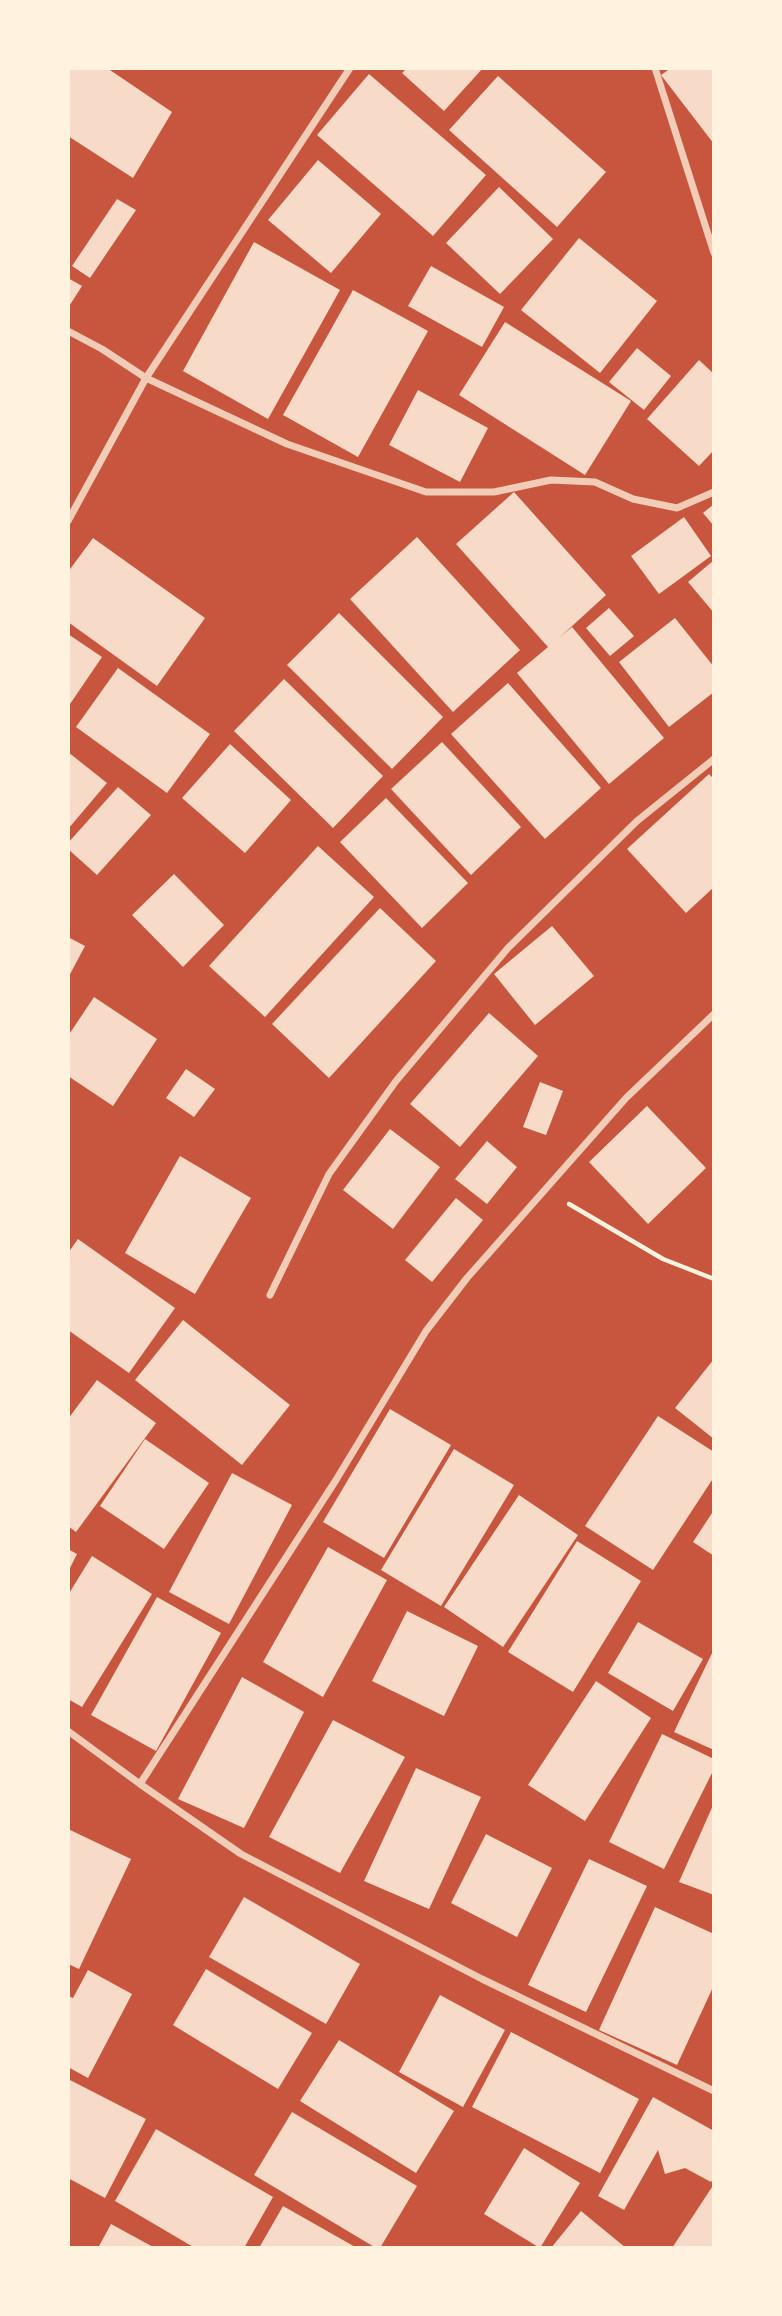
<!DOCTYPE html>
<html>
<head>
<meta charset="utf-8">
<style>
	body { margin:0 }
	#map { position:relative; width:782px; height:2316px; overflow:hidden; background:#c8553d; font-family:"Fira Sans Condensed",sans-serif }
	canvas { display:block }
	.frame { position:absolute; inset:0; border:70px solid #fff3e0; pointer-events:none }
</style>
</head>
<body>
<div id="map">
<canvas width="782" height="2316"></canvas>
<div class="frame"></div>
</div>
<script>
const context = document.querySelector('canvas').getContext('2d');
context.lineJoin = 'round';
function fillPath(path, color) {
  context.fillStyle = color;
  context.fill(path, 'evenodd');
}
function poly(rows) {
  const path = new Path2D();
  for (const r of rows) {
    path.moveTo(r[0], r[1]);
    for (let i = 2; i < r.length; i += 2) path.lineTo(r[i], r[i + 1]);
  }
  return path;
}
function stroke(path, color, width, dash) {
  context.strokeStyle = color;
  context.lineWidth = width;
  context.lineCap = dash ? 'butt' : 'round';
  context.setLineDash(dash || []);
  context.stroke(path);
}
fillPath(poly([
	[68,68,107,68,172,112,133,178,68,136],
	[407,68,483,68,444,111,402,73],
	[671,68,714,68,714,144,661,75],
	[369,74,486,175,433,236,317,135],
	[498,76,606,172,557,227,449,130],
	[318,160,381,214,331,273,268,220],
	[499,187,553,239,500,294,446,243],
	[117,199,136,210,90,278,72,266],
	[579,238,657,301,600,373,521,310],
	[254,242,340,290,268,419,183,371],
	[431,266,504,307,482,347,408,306],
	[68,278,82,286,68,308],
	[353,290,428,331,358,457,283,415],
	[505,322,631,401,585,475,459,395],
	[637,348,671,376,644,410,609,382],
	[699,360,714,374,714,450,699,466,647,419],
	[418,390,488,428,460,482,389,445],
	[514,492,606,595,559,638,572,627,664,738,609,784,517,673,548,647,456,544],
	[714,504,714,526,703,513],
	[684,517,711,556,659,594,631,556],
	[417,537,520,650,453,712,350,599],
	[93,538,205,618,157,686,68,622,68,572],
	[714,560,714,613,688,582],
	[609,608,634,636,610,656,586,628],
	[339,613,443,717,392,769,287,665],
	[675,618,714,667,714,692,669,727,619,662],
	[68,634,102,657,68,707],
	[118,668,210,734,167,793,76,727],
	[284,679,383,776,333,828,234,731],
	[508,683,601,788,545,839,451,734],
	[442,742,521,827,471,875,391,789],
	[230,744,291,800,245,853,182,798],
	[68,752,107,783,68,829],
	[709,774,714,779,714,887,686,913,627,849],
	[118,787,151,815,97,875,68,849,68,843],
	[386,798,468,883,422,928,340,842],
	[318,846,374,897,265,1017,209,966],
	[174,874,224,925,183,967,132,915],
	[380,908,436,961,329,1078,272,1024],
	[552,926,594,976,535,1025,494,974],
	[68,937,85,946,68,978],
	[94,997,157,1039,113,1106,68,1076,68,1036],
	[489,1013,538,1056,460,1147,410,1104],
	[186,1069,215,1089,194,1117,166,1098],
	[540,1082,563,1091,546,1135,523,1127],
	[647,1106,706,1168,648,1224,589,1162],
	[390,1129,440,1167,393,1229,343,1190],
	[487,1141,517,1167,487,1204,455,1179],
	[180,1156,251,1198,195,1294,125,1253],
	[456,1198,483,1220,432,1282,405,1260],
	[78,1239,175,1308,129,1373,68,1330,68,1253],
	[183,1320,290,1405,242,1465,135,1380],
	[714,1359,714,1439,675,1408],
	[97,1380,156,1423,76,1532,68,1526,68,1419],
	[390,1409,451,1445,384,1558,323,1522],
	[658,1416,714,1452,714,1477,653,1570,585,1526],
	[145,1439,209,1483,164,1549,100,1506],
	[454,1449,514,1485,441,1606,381,1570],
	[232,1473,292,1505,229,1624,169,1592],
	[519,1495,578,1535,503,1647,444,1607],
	[714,1510,714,1556,693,1542],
	[577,1541,641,1581,573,1692,508,1652],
	[328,1547,387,1580,323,1697,263,1662],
	[68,1549,77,1554,68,1572],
	[92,1556,152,1594,82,1707,68,1699,68,1595],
	[157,1597,221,1633,156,1751,91,1715],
	[407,1611,478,1646,444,1716,372,1681],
	[638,1622,703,1659,673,1711,608,1673],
	[714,1649,714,1750,674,1732],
	[242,1677,304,1712,244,1828,178,1799],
	[596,1681,651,1718,585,1821,528,1785],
	[333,1720,405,1757,340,1873,269,1837],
	[662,1734,714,1759,714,1769,664,1869,609,1842],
	[416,1768,481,1797,429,1909,364,1881],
	[714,1803,714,1895,679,1882],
	[68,1829,131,1859,79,1969,68,1964],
	[486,1834,552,1868,517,1937,451,1903],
	[589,1859,647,1886,586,2012,528,1985],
	[244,1897,360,1964,326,2024,209,1957],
	[655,1907,714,1934,714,1985,677,2065,599,2030],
	[206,1969,312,2033,278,2089,173,2025],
	[88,1970,132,1994,88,2078,68,2067,68,1996,73,1998],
	[440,1995,505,2030,463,2107,399,2072],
	[511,2032,639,2099,600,2173,472,2107],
	[339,2040,454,2111,416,2173,300,2101],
	[68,2079,146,2119,105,2198,68,2178],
	[653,2097,714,2131,714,2177,711,2182,685,2168,665,2174,658,2150,624,2210,598,2196],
	[292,2112,417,2186,380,2248,376,2248,254,2175],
	[156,2129,273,2197,244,2248,195,2248,115,2201],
	[524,2148,580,2183,540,2248,484,2214],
	[714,2184,714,2248,672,2248],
	[283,2206,357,2248,259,2248],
	[581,2211,626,2248,551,2248],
	[111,2224,155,2248,98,2248]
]), '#f7dbc8');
stroke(poly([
	[569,1204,663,1259,714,1279]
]), '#fff3e0', 4.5);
stroke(poly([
	[655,68,714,253],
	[68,331,102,349,146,378,287,444,426,492,494,492,551,480,595,482,633,499,677,508,714,492],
	[68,521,146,378,350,68],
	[270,1295,329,1174,396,1081,508,948,637,821,714,759],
	[68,1731,140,1784,241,1854,482,1979,714,2091],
	[140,1784,336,1480,426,1331,467,1278,626,1098,714,1014]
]), '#f1ccb7', 7);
</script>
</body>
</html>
